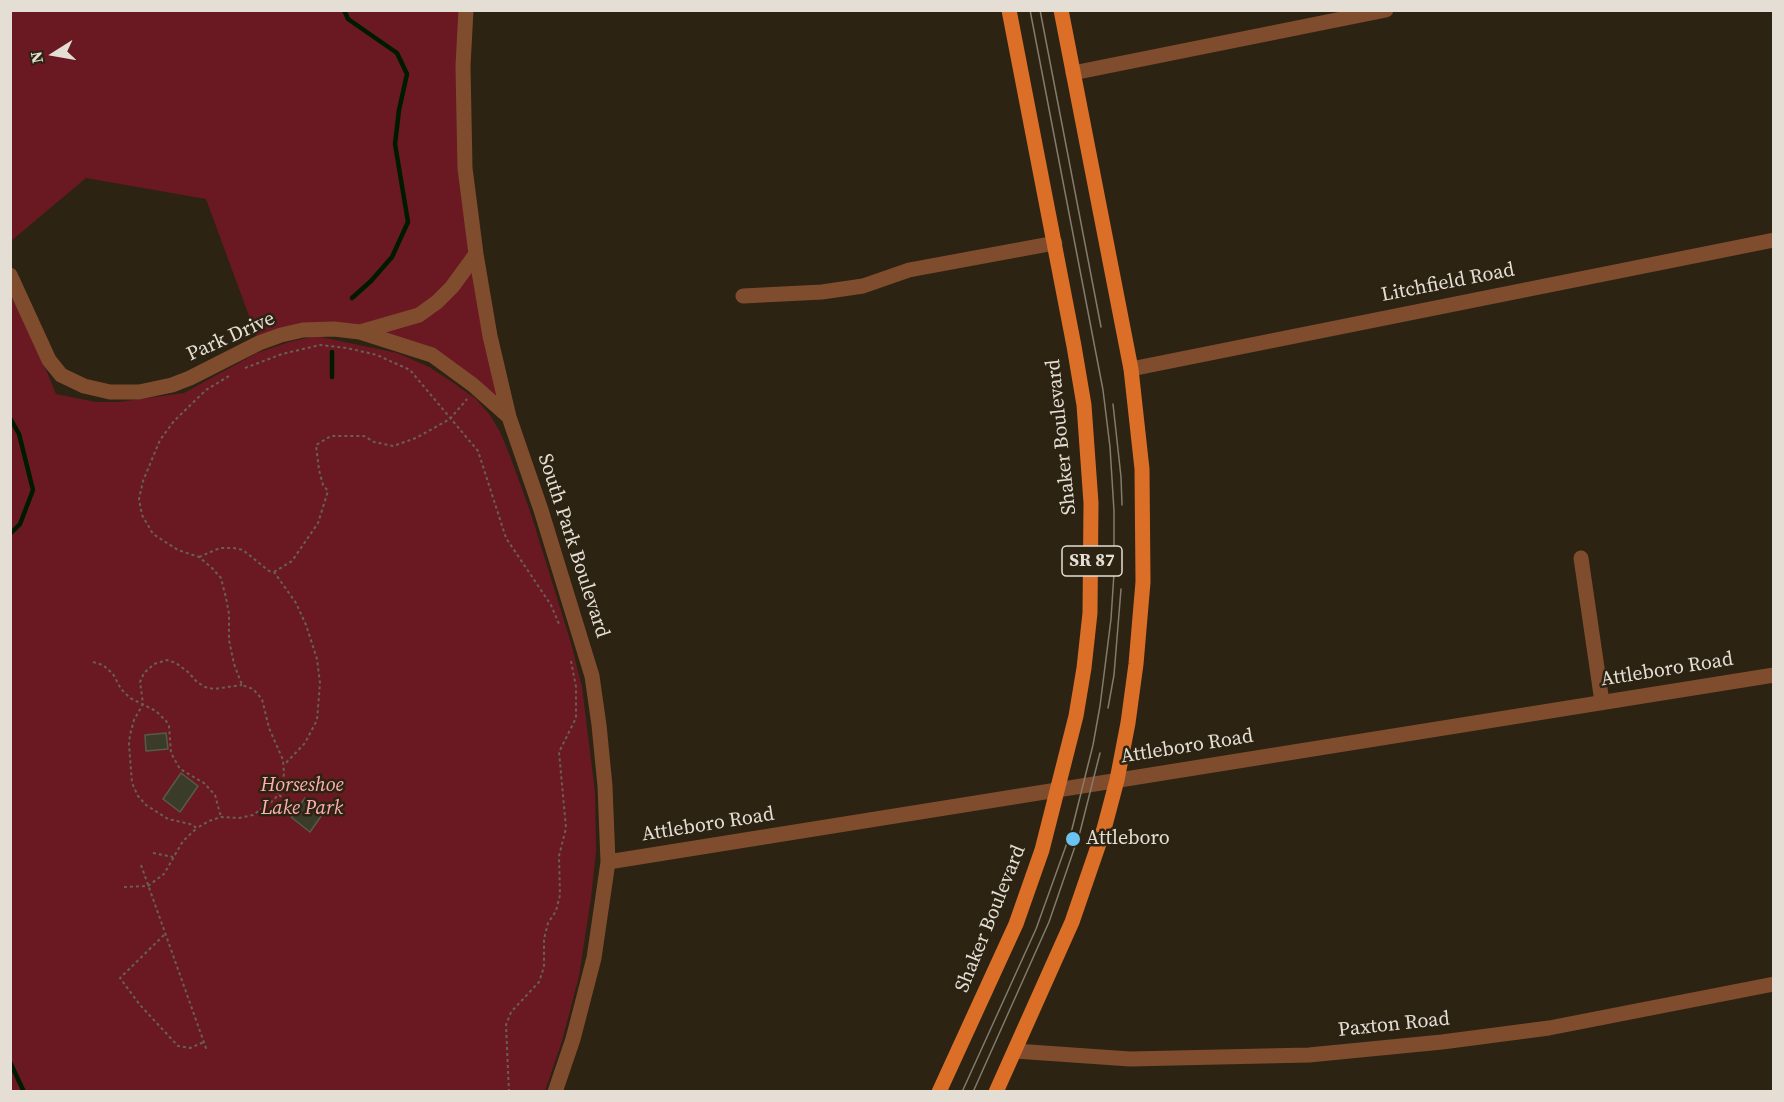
<!DOCTYPE html>
<html>
<head>
<meta charset="utf-8">
<style>
	body { margin:0 }
	#map { position:relative; width:1784px; height:1102px; overflow:hidden; background:#2c2313; font-family:"Source Serif 4",serif }
	canvas { display:block }
	.frame { position:absolute; inset:0; border:12px solid #e4ded4; pointer-events:none }
	.north { position:absolute; left:24px; top:24px; width:60px; height:60px; -webkit-text-stroke:4px #2c2313; paint-order:stroke; rotate:259deg; font-size:16px; font-weight:700; line-height:24px; text-align:center; color:#e4ded4 }
	.north::after { content:''; display:block; margin:auto; width:21px; height:27px; background:#e4ded4; clip-path:polygon(50% 0,100% 100%,50% 72%,0 100%) }
</style>
</head>
<body>
<div id="map">
<canvas width="1784" height="1102"></canvas>
<div class="frame"></div>
<div class="north">N</div>
</div>
<script>
const context = document.querySelector('canvas').getContext('2d');
context.lineJoin = 'round';
function fillPath(path, color) {
  context.fillStyle = color;
  context.fill(path, 'evenodd');
}
function poly(rows) {
  const path = new Path2D();
  for (const r of rows) {
    path.moveTo(r[0], r[1]);
    for (let i = 2; i < r.length; i += 2) path.lineTo(r[i], r[i + 1]);
  }
  return path;
}
function stroke(path, color, width, dash) {
  context.strokeStyle = color;
  context.lineWidth = width;
  context.lineCap = dash ? 'butt' : 'round';
  context.setLineDash(dash || []);
  context.stroke(path);
}
function label(font, color, halo, rows, align = 'center') {
  context.font = font + ' "Source Serif 4",serif';
  context.lineWidth = 5;
  context.setLineDash([]);
  context.textBaseline = 'middle';
  context.strokeStyle = halo;
  context.fillStyle = color;
  for (const [text, x, y, turn = 0] of rows) {
    context.save();
    context.translate(x, y);
    context.rotate((+turn || 0) * Math.PI / 180);
    context.textAlign = isNaN(turn) ? turn : align;
    if (halo) context.strokeText(text, 0, 0);
    context.fillText(text, 0, 0);
    context.restore();
  }
}
fillPath(poly([
	[11,11,466,11,465,168,509,417,432,355,332,329,259,343,206,199,86,178,11,241],
	[10,294,37,348,56,394,96,402,119,402,184,393,257,353,289,342,316,336,397,353,429,367,449,380,476,399,490,415,500,432,510,456,531,514,571,643,582,687,595,792,596,851,591,898,579,976,562,1041,545,1091,11,1091]
]), '#6a1923');
stroke(poly([
	[344,10,348,19,397,53,407,74,399,110,395,144,408,222,392,257,371,281,352,298],
	[332,352,332,377],
	[10,418,19,434,33,490,20,524,10,534],
	[10,1062,24,1092]
]), '#001a00', 4.5);
const building = poly([
	[166,733,168,749,146,751,145,735,166,733],
	[181,773,198,786,180,812,163,799,181,773],
	[305,798,324,812,310,832,291,817,305,798]
]);
fillPath(building, '#3a3b29');
stroke(building, '#585a47', 1.5);
stroke(poly([
	[245,368,282,354,320,345,347,348,377,355,410,370,478,451,506,538,551,605,559,624],
	[229,376,206,390,174,421,160,440,143,481,139,499,142,515,153,534,178,550,199,557,212,568,221,578,226,598,229,614,229,640,234,664,242,685,253,689,262,699,269,728,283,760,284,774,281,788,275,799,253,815,239,818,221,817,209,821,197,828,190,824,168,819,146,805,138,796,132,783,129,744,130,735,134,720,143,704,140,682,144,673,154,664,167,660,176,663,188,672,197,682,205,687,214,689,242,685],
	[199,557,220,548,234,548,243,550,269,571,274,572,296,603,306,625,317,659,320,683,317,720,305,743,284,765],
	[274,572,292,561,318,523,328,491,323,485,319,470,316,445,331,436,364,436,374,442,393,446,416,438,450,419,467,399],
	[93,662,103,665,113,674,121,689,130,698,156,711,166,721,169,726,171,753,180,769,204,783,215,795,221,817],
	[279,795,298,808],
	[153,853,173,857],
	[141,865,207,1051],
	[124,887,148,886,164,874,183,841,197,828],
	[164,935,120,978,140,1005,178,1046,190,1048,204,1042],
	[509,1092,506,1025,511,1012,539,982,544,967,544,939,548,923,556,911,560,895,559,856,566,828,559,752,576,718,576,687,571,661]
]), '#686052', 2, [3, 3]);
stroke(poly([
	[466,10,463,66,465,168,476,254,490,336,509,417,541,510,592,676,599,725,605,786,608,862,594,958,573,1039,555,1092],
	[1073,73,1386,10],
	[10,275,49,360,61,375,84,386,110,392,139,392,172,385,190,378,259,343,281,335,303,330,334,329,360,332,432,355,473,385,509,417],
	[743,296,822,292,863,286,909,270,1055,243],
	[360,332,419,315,437,302,452,287,476,254],
	[1131,369,1774,240],
	[1581,558,1602,702],
	[608,862,1774,675],
	[1015,1051,1130,1059,1309,1055,1442,1042,1549,1028,1774,984]
]), '#804c2e', 15);
stroke(poly([
	[939,1092,1016,924,1042,850,1076,716,1084,668,1090,613,1091,503,1084,405,1074,346,1009,10],
	[996,1092,1072,922,1104,829,1117,780,1128,723,1136,664,1143,582,1142,469,1131,369,1061,10]
]), '#db6f27', 15);
stroke(poly([
	[1040,10,1101,327],
	[1113,404,1121,477,1122,505],
	[1108,708,1114,675,1121,589],
	[962,1092,1036,929,1072,829,1093,745,1100,706,1111,619,1114,573,1114,511,1110,447,1103,390,1030,10],
	[973,1092,1049,922,1080,832,1100,753]
]), '#837b6e', 1.5);
for (const [x, y, r, color] of [
	[1073,839,8,"#6bc3f2"]
]) {
  const dot = new Path2D();
  dot.arc(x, y, r, 0, 2 * Math.PI);
  context.fillStyle = color;
  context.fill(dot);
  stroke(dot, '#2c2313', 2);
}
for (const [x, y, w] of [
	[1092,561,60]
]) {
  const box = new Path2D();
  box.roundRect(x - w / 2, y - 15, w, 30, 4.5);
  context.fillStyle = '#2c2313';
  context.fill(box);
  stroke(box, '#e4ded4', 1.5);
}
label('bold 18px', '#e4ded4', null, [
	["SR 87",1092,561]
]);
label('20px', '#e4ded4', '#2c2313', [
	["Litchfield Road",1448,283,-11],
	["Park Drive",231,337,-24],
	["Shaker Boulevard",1062,437,-96],
	["South Park Boulevard",573,546,72],
	["Attleboro Road",1667,670,-9],
	["Attleboro Road",1187,747,-9],
	["Attleboro Road",708,825,-9],
	["Shaker Boulevard",991,919,-68],
	["Paxton Road",1394,1025,-6]
]);
label('italic 20px', '#feafb0', '#2c2313', [
	["Horseshoe",302,786],
	["Lake Park",302,809]
]);
label('20px', '#e4ded4', '#2c2313', [
	["Attleboro",1086,839]
], 'left');
</script>
</body>
</html>
